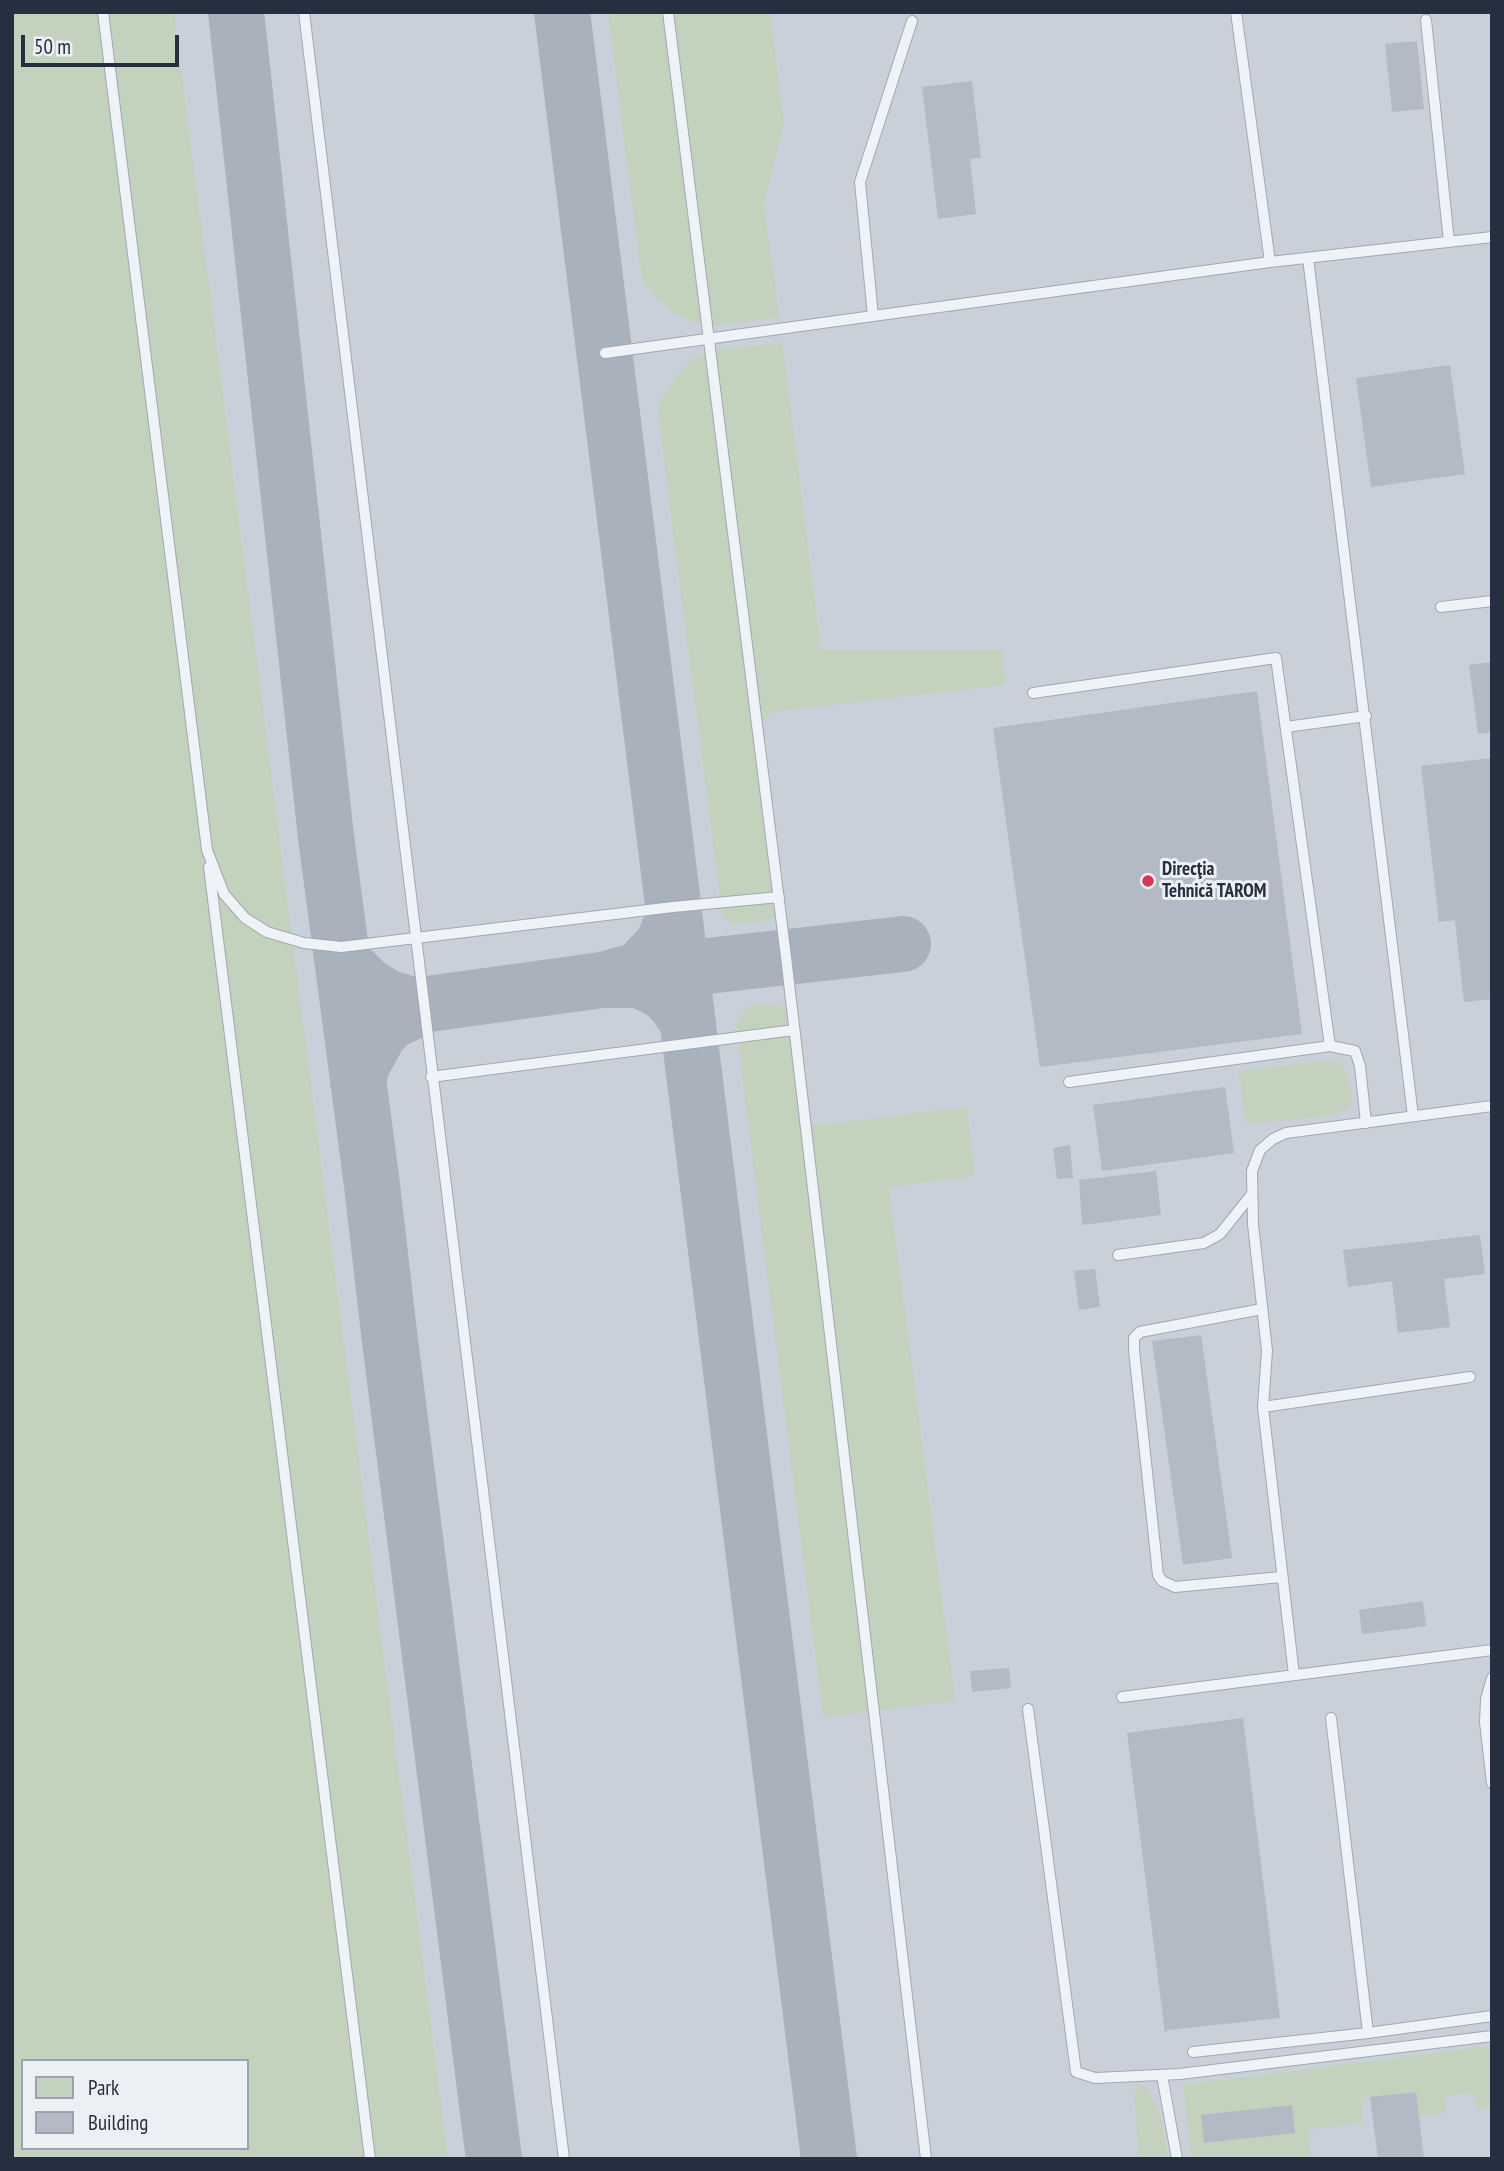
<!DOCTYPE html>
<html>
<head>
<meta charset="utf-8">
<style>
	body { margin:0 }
	#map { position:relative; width:1504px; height:2171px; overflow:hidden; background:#dce1e7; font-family:"PT Sans Narrow",sans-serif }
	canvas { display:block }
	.frame { position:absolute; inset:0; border:14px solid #252f3f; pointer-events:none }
	.legend { position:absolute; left:21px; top:2059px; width:228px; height:91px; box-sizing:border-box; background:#ecf0f5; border:2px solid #9ca3ac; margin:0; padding:9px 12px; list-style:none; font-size:21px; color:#252f3f }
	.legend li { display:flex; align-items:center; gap:14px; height:35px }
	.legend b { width:35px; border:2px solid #9ca3ac }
	.scale { position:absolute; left:21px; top:35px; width:158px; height:32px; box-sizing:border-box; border:4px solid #252f3f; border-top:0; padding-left:9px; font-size:21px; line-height:24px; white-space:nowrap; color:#252f3f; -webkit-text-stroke:5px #ecf0f5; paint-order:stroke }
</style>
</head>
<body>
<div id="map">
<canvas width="1504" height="2171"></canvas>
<div class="frame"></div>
<ul class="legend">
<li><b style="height:19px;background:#c3d2bd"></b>Park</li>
<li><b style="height:19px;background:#b3bac5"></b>Building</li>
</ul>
<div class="scale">50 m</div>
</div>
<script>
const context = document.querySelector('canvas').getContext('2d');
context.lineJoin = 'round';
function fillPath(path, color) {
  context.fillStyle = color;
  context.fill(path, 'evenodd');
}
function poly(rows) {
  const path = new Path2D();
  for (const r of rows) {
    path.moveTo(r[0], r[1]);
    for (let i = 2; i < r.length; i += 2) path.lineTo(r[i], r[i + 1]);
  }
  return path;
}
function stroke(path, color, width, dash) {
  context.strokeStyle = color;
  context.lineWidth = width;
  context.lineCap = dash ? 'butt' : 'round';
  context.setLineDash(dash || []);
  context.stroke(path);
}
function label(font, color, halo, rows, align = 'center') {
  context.font = font + ' "PT Sans Narrow",sans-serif';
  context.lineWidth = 6;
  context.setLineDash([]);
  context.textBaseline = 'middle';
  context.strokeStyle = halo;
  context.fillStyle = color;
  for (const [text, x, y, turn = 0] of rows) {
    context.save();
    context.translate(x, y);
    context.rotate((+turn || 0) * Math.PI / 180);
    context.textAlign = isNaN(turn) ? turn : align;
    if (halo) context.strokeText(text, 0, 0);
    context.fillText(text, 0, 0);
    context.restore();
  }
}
fillPath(poly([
	[12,12,1492,12,1492,2159,12,2159],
	[23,2061,247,2061,247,2148,23,2148]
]), '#cad0da');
fillPath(poly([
	[12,12,174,12,448,2159,12,2159],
	[23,2061,247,2061,247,2148,23,2148],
	[608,12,770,12,784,122,764,203,779,317,715,326,695,322,676,315,657,299,642,280],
	[782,343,821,650,1002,650,1006,685,774,712,765,717,763,725,780,905,776,916,766,921,740,925,731,924,722,915,657,406,675,378,693,359,712,351],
	[761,1003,778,1006,799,1019,812,1126,967,1107,975,1176,889,1187,955,1701,823,1718,736,1027,744,1009],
	[1337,1060,1344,1068,1349,1083,1352,1097,1349,1108,1331,1116,1245,1124,1239,1071],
	[1492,2046,1492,2107,1476,2109,1474,2093,1445,2096,1446,2113,1419,2117,1415,2092,1361,2098,1363,2123,1308,2130,1311,2159,1191,2159,1183,2085],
	[1138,2085,1147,2088,1161,2116,1168,2159,1110,2159,1139,2156,1134,2095]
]), '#c3d2bd');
stroke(poly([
	[236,12,326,837,372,1185,390,1341,494,2159],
	[562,12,829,2159],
	[674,917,663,944,639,970,602,980,639,980,661,990,675,1003,688,1023],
	[342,960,367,985,386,997,409,1004,428,1004,390,1022,379,1034,362,1065,358,1082],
	[681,969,903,944],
	[428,1004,602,980]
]), '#a8b1bc', 56);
fillPath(poly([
	[1417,41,1424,109,1392,112,1385,44],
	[972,81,981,158,970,159,976,214,938,219,922,87],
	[1450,365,1465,474,1371,487,1356,378],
	[1492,662,1492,732,1478,734,1469,665],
	[1257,691,1302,1034,1040,1067,993,728],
	[1492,758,1492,999,1464,1002,1455,920,1439,922,1421,766],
	[1225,1087,1234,1153,1102,1171,1093,1105],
	[1070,1145,1073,1178,1057,1179,1053,1148],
	[1156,1171,1161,1215,1082,1225,1079,1180],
	[1480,1235,1485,1274,1444,1279,1450,1327,1398,1333,1392,1281,1348,1287,1343,1250],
	[1095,1269,1100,1307,1079,1310,1074,1271],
	[1201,1335,1232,1558,1183,1565,1152,1341],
	[1423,1601,1426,1626,1362,1634,1359,1610],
	[1009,1668,1011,1688,972,1692,970,1671],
	[1243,1718,1280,2018,1168,2030,1165,2033,1127,1733],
	[1416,2092,1424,2159,1378,2159,1370,2097],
	[1292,2105,1295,2133,1204,2143,1201,2115]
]), '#b3bac5');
const lane = poly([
	[103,12,207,850,224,894,245,918,267,932,304,943,341,947,673,907,779,897],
	[304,12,564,2159],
	[668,12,786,957,926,2159],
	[1236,12,1270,262],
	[1426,20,1449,242],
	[912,21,860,182,873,316,1270,262,1492,237],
	[1308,258,1413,1116],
	[605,353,873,316],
	[1441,607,1492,601],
	[1033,693,1276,658,1330,1046,1069,1082],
	[1286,727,1366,716],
	[209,867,370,2159],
	[1330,1046,1355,1051,1360,1066,1366,1123],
	[431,1077,794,1030],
	[1118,1255,1204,1243,1220,1234,1252,1194],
	[1262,1309,1140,1332,1134,1338,1134,1350,1158,1575,1162,1581,1175,1587,1281,1577],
	[1263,1407,1470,1377],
	[1294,1675,1263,1407,1267,1351,1253,1224,1252,1171,1260,1150,1273,1139,1286,1133,1492,1106],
	[1492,1678,1486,1699,1485,1722,1492,1783],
	[1122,1697,1492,1650],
	[1028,1709,1076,2072,1095,2078,1180,2074,1492,2036],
	[1331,1718,1368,2033],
	[1193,2052,1368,2033,1492,2016],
	[1162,2075,1177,2159]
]);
stroke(lane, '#a1a8b1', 12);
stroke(lane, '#eff2f6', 10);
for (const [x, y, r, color] of [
	[1148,881,7,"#d63854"]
]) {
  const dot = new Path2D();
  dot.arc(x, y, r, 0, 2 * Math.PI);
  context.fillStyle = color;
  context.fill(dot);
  stroke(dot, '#ecf0f5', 2.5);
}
label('bold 19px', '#252f3f', '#ecf0f5', [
	["Direcţia",1162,870],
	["Tehnică TAROM",1162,892]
], 'left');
</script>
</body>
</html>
